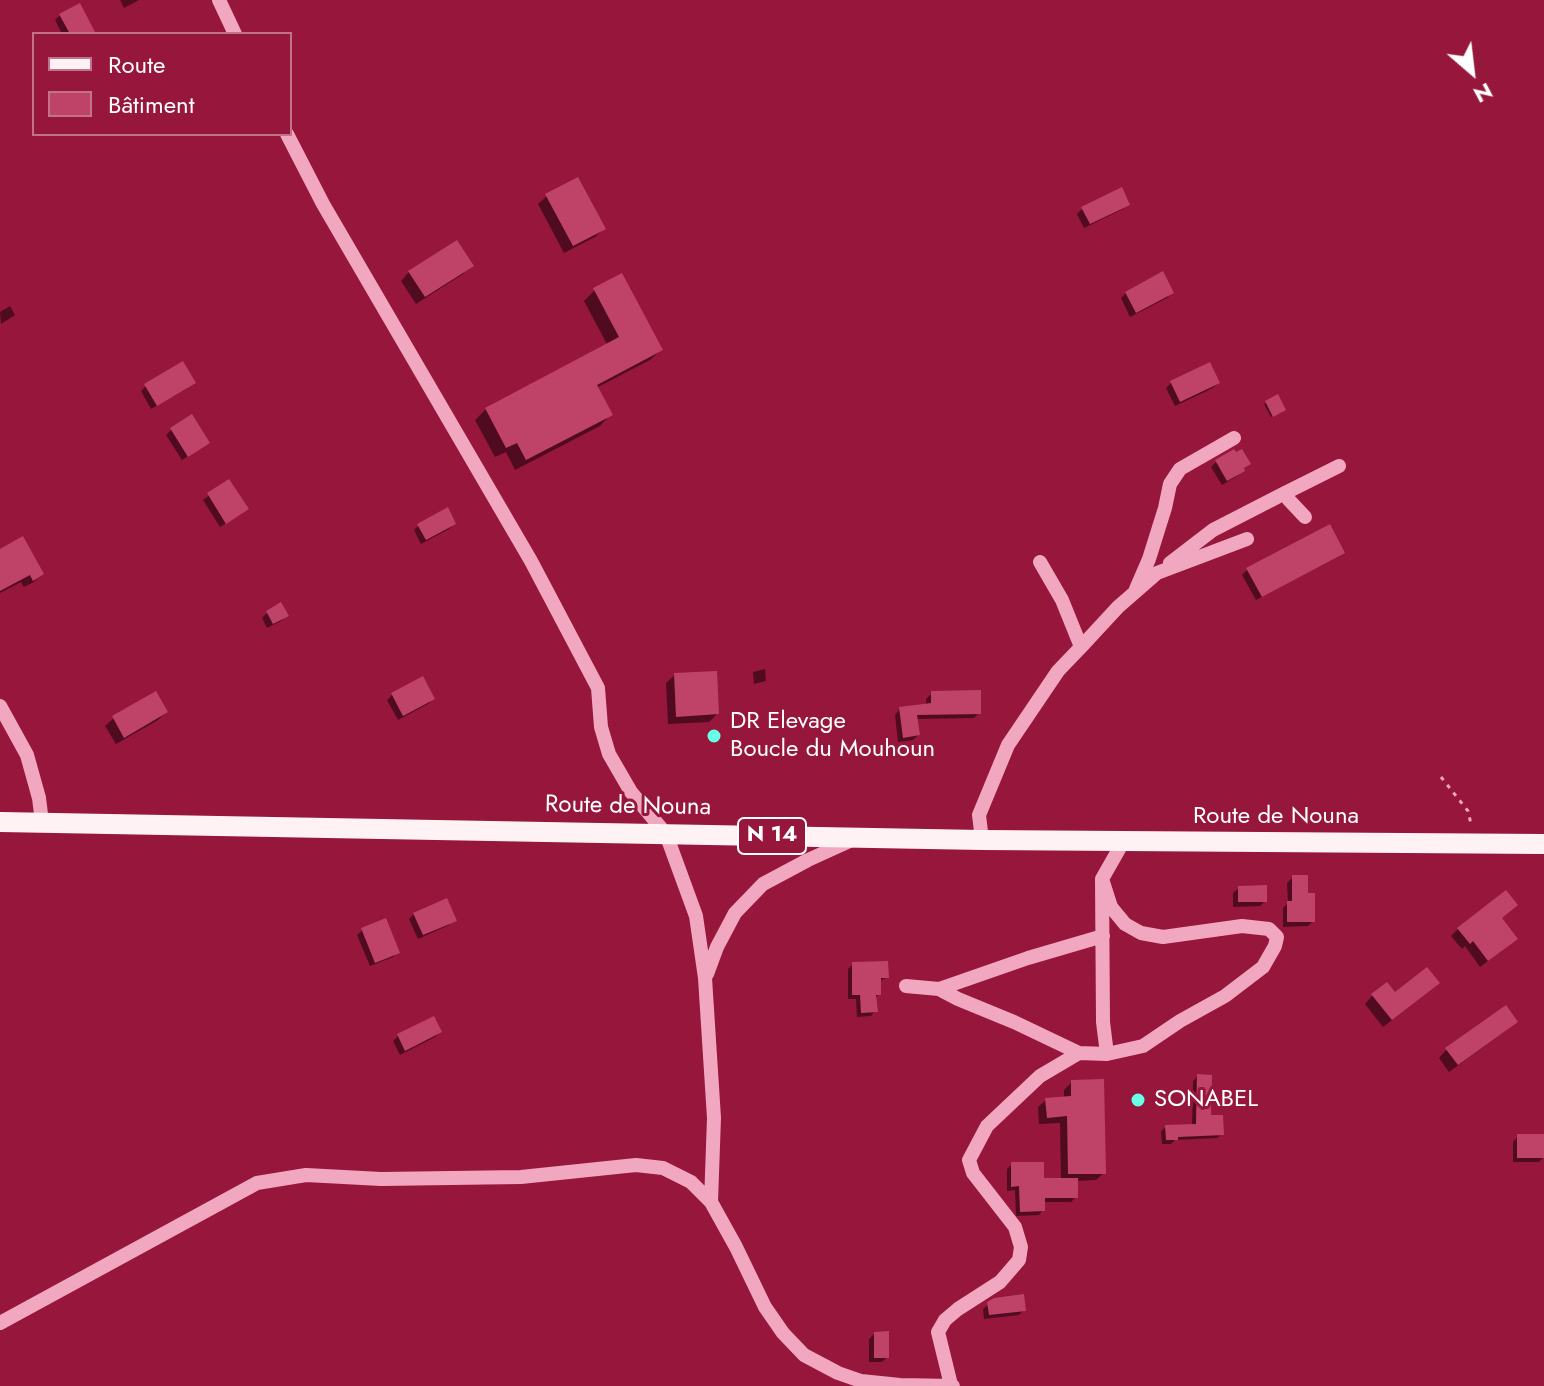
<!DOCTYPE html>
<html>
<head>
<meta charset="utf-8">
<style>
	body { margin:0 }
	#map { position:relative; width:1544px; height:1386px; overflow:hidden; background:#96163c; font-family:Jost,sans-serif }
	canvas { display:block }
	.legend { position:absolute; left:32px; top:32px; width:260px; height:104px; box-sizing:border-box; background:#96163c; border:2px solid #c0738a; margin:0; padding:10px 14px; list-style:none; font-size:24px; color:#fff }
	.legend li { display:flex; align-items:center; gap:16px; height:40px }
	.legend b { width:40px; border:2px solid #c0738a }
	.north { position:absolute; left:1432px; top:32px; width:80px; height:80px; -webkit-text-stroke:6px #96163c; paint-order:stroke; rotate:152deg; font-size:22px; font-weight:700; line-height:32px; text-align:center; color:#fff }
	.north::after { content:''; display:block; margin:auto; width:28px; height:36px; background:#fff; clip-path:polygon(50% 0,100% 100%,50% 72%,0 100%) }
</style>
</head>
<body>
<div id="map">
<canvas width="1544" height="1386"></canvas>
<ul class="legend">
<li><b style="height:10px;background:#fff2f5"></b>Route</li>
<li><b style="height:22px;background:#bf4369"></b>Bâtiment</li>
</ul>
<div class="north">N</div>
</div>
<script>
const context = document.querySelector('canvas').getContext('2d');
context.lineJoin = 'round';
function fillPath(path, color) {
  context.fillStyle = color;
  context.fill(path, 'evenodd');
}
function poly(rows) {
  const path = new Path2D();
  for (const r of rows) {
    path.moveTo(r[0], r[1]);
    for (let i = 2; i < r.length; i += 2) path.lineTo(r[i], r[i + 1]);
  }
  return path;
}
function stroke(path, color, width, dash) {
  context.strokeStyle = color;
  context.lineWidth = width;
  context.lineCap = dash ? 'butt' : 'round';
  context.setLineDash(dash || []);
  context.stroke(path);
}
function label(font, color, halo, rows, align = 'center') {
  context.font = font + ' Jost,sans-serif';
  context.lineWidth = 6;
  context.setLineDash([]);
  context.textBaseline = 'middle';
  context.strokeStyle = halo;
  context.fillStyle = color;
  for (const [text, x, y, turn = 0] of rows) {
    context.save();
    context.translate(x, y);
    context.rotate((+turn || 0) * Math.PI / 180);
    context.textAlign = isNaN(turn) ? turn : align;
    if (halo) context.strokeText(text, 0, 0);
    context.fillText(text, 0, 0);
    context.restore();
  }
}
fillPath(poly([
	[120,0,139,0,124,8],
	[60,15,93,34,62,34,55,20],
	[547,196,604,228,595,237,564,253,538,204],
	[1128,204,1123,209,1084,228,1077,214,1083,208],
	[471,266,463,274,416,304,401,281,409,272],
	[595,290,661,350,650,360,596,388,610,415,600,426,515,470,506,452,495,457,475,420,486,409,608,346,584,301],
	[1126,293,1172,293,1167,298,1130,317,1121,298],
	[10,306,15,315,1,324,0,312],
	[1171,383,1218,383,1213,388,1175,406,1166,388],
	[146,386,188,388,151,409,141,391],
	[1266,403,1282,412,1271,417,1264,404],
	[171,430,208,443,182,460,166,435],
	[1235,455,1248,464,1237,476,1222,485,1211,467,1216,462],
	[229,481,241,514,220,527,203,500],
	[454,524,449,529,421,544,414,530,419,525],
	[0,552,42,574,34,582,24,587,21,582,0,593],
	[1343,552,1337,557,1256,600,1242,575,1247,570],
	[267,613,286,616,281,621,267,628,262,618],
	[765,669,766,681,754,684,753,672],
	[675,675,717,714,709,722,668,724,666,683],
	[932,693,979,713,974,718,916,719,918,735,913,740,898,742,895,715,900,709,926,706,926,699],
	[392,695,433,699,428,704,398,720,387,700],
	[166,712,158,720,116,744,105,726,114,718],
	[1293,877,1306,895,1313,921,1308,926,1283,927,1283,908,1288,903,1287,883],
	[1239,888,1265,901,1260,906,1233,907,1233,893],
	[414,914,454,920,449,925,418,939,409,919],
	[1500,919,1508,946,1480,967,1465,946,1462,949,1451,936,1458,929],
	[363,930,398,952,393,957,370,966,357,935],
	[853,964,887,977,879,982,879,994,874,999,875,1011,871,1016,857,1017,856,999,848,999,848,969],
	[1429,991,1383,1027,1365,1004,1373,995],
	[1516,1022,1507,1030,1449,1072,1439,1058,1447,1049],
	[440,1032,435,1037,400,1055,393,1041,398,1036],
	[1198,1076,1209,1117,1222,1134,1217,1138,1175,1140,1171,1144,1162,1144,1161,1131,1166,1127,1192,1126,1193,1081],
	[1072,1082,1104,1173,1096,1180,1076,1181,1076,1197,1071,1202,1043,1202,1043,1210,1039,1215,1016,1216,1015,1190,1007,1191,1007,1169,1012,1164,1042,1180,1061,1180,1060,1123,1039,1124,1038,1107,1046,1100,1064,1098,1064,1090],
	[1518,1136,1544,1136,1544,1157,1539,1162,1513,1162,1513,1142],
	[989,1304,1024,1310,1019,1315,984,1319,983,1309],
	[874,1334,887,1357,882,1362,869,1362,869,1339]
]), '#0007');
fillPath(poly([
	[80,3,96,34,70,34,59,14],
	[578,177,606,229,573,246,545,194],
	[1122,187,1130,205,1090,224,1081,207],
	[457,240,474,266,425,297,408,271],
	[1163,271,1174,293,1136,313,1125,292],
	[622,273,663,350,597,385,613,415,526,460,517,443,506,448,485,408,619,337,593,288],
	[183,361,196,383,157,406,144,384],
	[1210,362,1220,383,1180,402,1170,381],
	[1278,394,1286,410,1273,417,1265,401],
	[192,414,210,443,188,457,170,428],
	[1234,449,1236,452,1242,449,1251,464,1244,468,1245,471,1227,481,1215,460],
	[229,479,249,509,226,524,207,493],
	[448,507,456,524,426,540,417,524],
	[1330,524,1345,553,1262,597,1246,568],
	[23,536,44,574,33,581,30,575,0,591,0,549],
	[281,602,289,616,273,624,266,611],
	[717,671,719,714,676,717,674,673],
	[423,676,435,699,403,716,391,693],
	[981,690,981,714,917,715,920,735,903,738,899,707,931,703,931,691],
	[156,691,168,712,124,738,112,716],
	[1292,875,1308,875,1308,893,1315,893,1315,922,1287,922,1287,901,1292,901],
	[1267,885,1267,902,1238,902,1238,886],
	[1506,890,1518,905,1502,918,1518,939,1488,961,1473,941,1470,944,1457,928],
	[447,898,457,921,423,935,413,913],
	[386,918,400,953,375,963,361,928],
	[888,961,889,978,881,978,881,995,876,995,878,1012,861,1013,860,995,852,995,852,962],
	[1427,967,1440,983,1392,1020,1371,994,1387,982,1395,992],
	[1506,1005,1518,1022,1458,1065,1445,1048],
	[434,1016,442,1032,405,1051,397,1034],
	[1197,1074,1212,1075,1211,1115,1223,1115,1224,1135,1178,1137,1178,1140,1166,1140,1165,1125,1196,1124],
	[1104,1079,1106,1174,1068,1174,1067,1116,1047,1118,1045,1098,1071,1096,1071,1080],
	[1517,1134,1544,1134,1544,1158,1517,1158],
	[1011,1162,1044,1162,1044,1178,1078,1178,1078,1198,1045,1198,1045,1211,1020,1212,1019,1186,1011,1187],
	[1024,1294,1026,1311,989,1315,987,1302,994,1298],
	[889,1331,889,1358,874,1358,874,1332]
]), '#bf4369');
stroke(poly([
	[1441,777,1468,811,1471,824]
]), '#f1a7bf', 3, [4, 6]);
stroke(poly([
	[219,0,235,34],
	[287,134,323,204,531,561,598,688,601,727,609,754,631,792,666,834,696,916,705,978,714,1118,711,1202],
	[1285,493,1339,466],
	[1170,563,1213,530,1285,493,1289,500,1305,517],
	[1136,589,1149,559,1165,508,1170,484,1180,469,1234,438],
	[1081,647,1118,607,1157,573,1247,539],
	[0,706,27,755,39,798,42,822],
	[982,840,979,815,1008,745,1058,671,1081,647,1062,600,1040,562],
	[1102,879,1111,907,1125,924,1141,933,1163,937,1242,926,1269,929,1277,937,1275,946,1263,967,1225,996,1180,1021,1143,1046,1107,1054,1103,1022,1102,879,1123,842],
	[707,974,717,947,735,913,763,884,808,860,852,840],
	[906,986,939,989,1028,958,1103,936],
	[939,989,958,999,1014,1022,1079,1053],
	[0,1323,257,1183,306,1175,381,1179,521,1177,636,1165,663,1168,691,1182,711,1202,736,1247,765,1307,783,1333,804,1355,838,1373,861,1381,900,1385,953,1386],
	[951,1385,938,1332,945,1320,958,1309,1000,1282,1019,1260,1021,1247,1015,1227,973,1173,969,1160,987,1126,1040,1076,1079,1053,1107,1054]
]), '#f1a7bf', 14);
stroke(poly([
	[0,822,982,840,1544,844]
]), '#fff2f5', 20);
for (const [x, y, r, color] of [
	[714,736,8,"#68ffe8"],
	[1138,1100,8,"#68ffe8"]
]) {
  const dot = new Path2D();
  dot.arc(x, y, r, 0, 2 * Math.PI);
  context.fillStyle = color;
  context.fill(dot);
  stroke(dot, '#96163c', 3);
}
for (const [x, y, w] of [
	[772,836,68]
]) {
  const box = new Path2D();
  box.roundRect(x - w / 2, y - 18, w, 36, 6);
  context.fillStyle = '#96163c';
  context.fill(box);
  stroke(box, '#fff', 2);
}
label('bold 22px', '#fff', null, [
	["N 14",772,836]
]);
label('24px', '#fff', '#96163c', [
	["DR Elevage",730,722],
	["Boucle du Mouhoun",730,750],
	["SONABEL",1154,1100]
], 'left');
label('24px', '#fff', '#96163c', [
	["Route de Nouna",628,807,1],
	["Route de Nouna",1276,817]
]);
</script>
</body>
</html>
